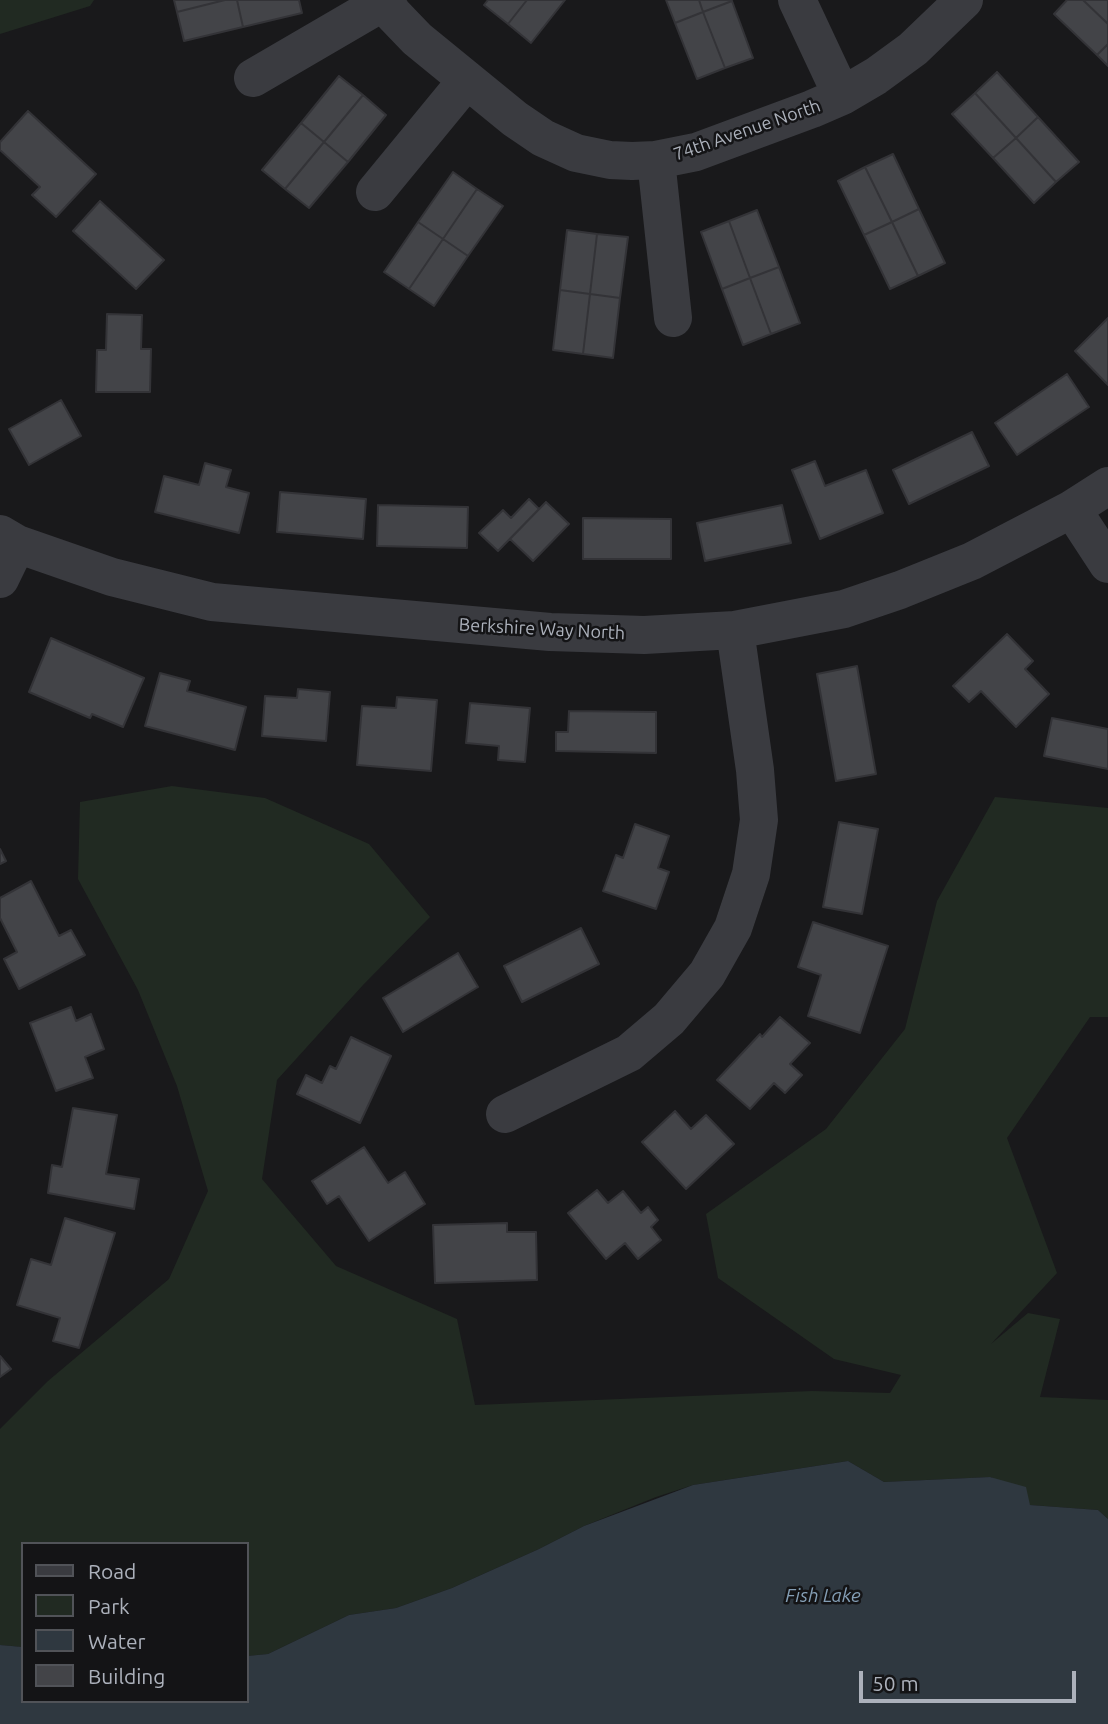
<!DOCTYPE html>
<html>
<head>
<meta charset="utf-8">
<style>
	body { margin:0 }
	#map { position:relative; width:1108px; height:1724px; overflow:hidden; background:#19191b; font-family:Ubuntu,sans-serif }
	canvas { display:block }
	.legend { position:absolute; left:21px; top:1542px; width:228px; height:161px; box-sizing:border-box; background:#141416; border:2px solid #515358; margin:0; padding:9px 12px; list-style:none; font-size:21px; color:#acb1bb }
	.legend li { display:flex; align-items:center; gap:14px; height:35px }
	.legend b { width:35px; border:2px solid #515358 }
	.scale { position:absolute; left:859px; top:1671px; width:217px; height:32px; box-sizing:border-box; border:4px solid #acb1bb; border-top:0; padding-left:9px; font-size:21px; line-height:24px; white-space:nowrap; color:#acb1bb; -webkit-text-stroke:5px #141416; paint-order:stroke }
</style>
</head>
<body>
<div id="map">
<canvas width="1108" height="1724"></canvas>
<ul class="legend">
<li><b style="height:9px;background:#3a3b40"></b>Road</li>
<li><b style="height:19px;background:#212a22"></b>Park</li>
<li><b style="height:19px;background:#2f3840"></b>Water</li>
<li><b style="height:19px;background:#434448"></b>Building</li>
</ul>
<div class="scale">50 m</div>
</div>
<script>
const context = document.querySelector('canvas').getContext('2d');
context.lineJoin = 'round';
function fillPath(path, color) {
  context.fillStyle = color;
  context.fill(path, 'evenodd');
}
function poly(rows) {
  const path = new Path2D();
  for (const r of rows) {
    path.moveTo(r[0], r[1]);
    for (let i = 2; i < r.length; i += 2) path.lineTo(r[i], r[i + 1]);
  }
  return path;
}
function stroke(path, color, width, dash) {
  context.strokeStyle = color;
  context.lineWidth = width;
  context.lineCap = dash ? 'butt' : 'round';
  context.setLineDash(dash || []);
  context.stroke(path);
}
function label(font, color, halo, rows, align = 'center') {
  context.font = font + ' Ubuntu,sans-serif';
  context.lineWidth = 5;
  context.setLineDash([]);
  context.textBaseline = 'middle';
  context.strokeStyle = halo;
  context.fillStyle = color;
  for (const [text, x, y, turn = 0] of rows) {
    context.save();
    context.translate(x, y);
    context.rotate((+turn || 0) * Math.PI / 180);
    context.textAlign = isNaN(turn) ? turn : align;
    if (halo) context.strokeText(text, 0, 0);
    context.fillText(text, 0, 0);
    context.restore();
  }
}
fillPath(poly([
	[0,0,94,0,90,6,0,34],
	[172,786,265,798,369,844,430,917,363,985,277,1080,262,1179,336,1266,457,1319,475,1405,812,1391,890,1393,901,1375,834,1359,718,1278,706,1214,826,1129,905,1029,937,901,995,797,1108,808,1108,1017,1090,1017,1007,1138,1057,1273,991,1344,1028,1313,1060,1319,1040,1397,1108,1400,1108,1519,1098,1510,1030,1505,991,1477,884,1482,848,1461,725,1480,693,1485,656,1497,584,1526,539,1549,452,1588,396,1608,349,1615,268,1654,247,1656,247,1544,23,1544,23,1647,0,1645,0,1429,48,1381,169,1279,208,1191,177,1086,138,990,78,879,80,802]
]), '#212a22');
fillPath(poly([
	[848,1461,884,1482,990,1477,1026,1487,1030,1505,1098,1510,1108,1519,1108,1724,0,1724,0,1645,23,1647,23,1701,247,1701,247,1656,268,1654,349,1615,396,1608,452,1588,539,1549,584,1526,693,1485]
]), '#2f3840');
const building = poly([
	[174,0,225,0,177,12,174,0],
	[225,0,237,0,243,27,184,41,177,12,225,0],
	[237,0,299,0,302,13,243,27,237,0],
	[488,0,527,0,508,24,484,5,488,0],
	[527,0,565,0,531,43,508,24,527,0],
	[666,0,699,0,703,12,675,23,666,0],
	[699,0,731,0,732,1,703,12,699,0],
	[1067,0,1083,0,1108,24,1108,44,1097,55,1054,14,1067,0],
	[1083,0,1108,0,1108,24,1083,0],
	[732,1,753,58,725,68,703,12,732,1],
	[703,12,725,68,697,79,675,23,703,12],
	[1108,44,1108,66,1097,55,1108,44],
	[997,72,1038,117,1016,138,975,93,997,72],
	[339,76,363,95,324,142,301,123,339,76],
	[975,93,1016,138,993,158,952,114,975,93],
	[363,95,386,115,348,162,324,142,363,95],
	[28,111,96,174,56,217,32,195,40,187,0,150,0,142,28,111],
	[1038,117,1079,162,1056,182,1016,138,1038,117],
	[301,123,324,142,285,189,262,170,301,123],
	[1016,138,1056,182,1034,203,993,158,1016,138],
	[324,142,348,162,309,208,285,189,324,142],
	[893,154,919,209,892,222,865,167,893,154],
	[865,167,892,222,864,235,838,181,865,167],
	[453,172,477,189,443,239,418,222,453,172],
	[477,189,503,206,468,256,443,239,477,189],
	[100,201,164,260,136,289,73,231,100,201],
	[919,209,945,263,918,276,892,222,919,209],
	[757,210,779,267,750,278,729,221,757,210],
	[729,221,750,278,722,289,701,232,729,221],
	[418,222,443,239,409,289,384,272,418,222],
	[892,222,918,276,890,289,864,235,892,222],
	[567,230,597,234,590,294,560,290,567,230],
	[597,234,628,237,620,298,590,294,597,234],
	[443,239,468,256,434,306,409,289,443,239],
	[779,267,800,323,771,334,750,278,779,267],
	[750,278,771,334,743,345,722,289,750,278],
	[560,290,590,294,583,354,553,350,560,290],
	[590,294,620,298,613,358,583,354,590,294],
	[107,314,142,315,141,349,151,349,150,392,96,392,97,350,106,350,107,314],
	[1108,318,1108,385,1075,351,1108,318],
	[1067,374,1089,407,1017,455,995,423,1067,374],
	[61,400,81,436,29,465,9,429,61,400],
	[972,432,989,466,909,504,893,470,972,432],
	[815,461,825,486,866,470,883,513,820,539,792,470,815,461],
	[205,463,231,470,226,487,249,493,239,533,155,512,164,476,199,485,205,463],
	[280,492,366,499,363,539,277,532,280,492],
	[529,499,539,509,498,551,479,533,503,510,511,518,529,499],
	[546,502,569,524,533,561,510,539,546,502],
	[378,505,468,507,467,548,377,546,378,505],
	[782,505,791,543,705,561,697,523,782,505],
	[583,518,671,519,671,559,583,559,583,518],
	[1007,634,1033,661,1025,669,1049,694,1016,727,981,691,969,702,953,686,1007,634],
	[51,638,144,678,123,727,92,714,90,718,29,692,51,638],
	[857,666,876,774,836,781,817,674,857,666],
	[160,673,190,681,187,691,246,707,235,750,145,726,160,673],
	[298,689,330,692,326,741,262,736,265,696,297,698,298,689],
	[397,697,437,700,431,771,357,765,362,706,396,708,397,697],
	[470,703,530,708,525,762,498,760,499,746,466,743,470,703],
	[569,711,656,712,656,753,556,751,556,732,568,732,569,711],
	[1052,718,1108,729,1108,769,1044,756,1052,718],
	[839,822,878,829,862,914,823,907,839,822],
	[635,824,669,836,658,868,669,872,656,909,603,891,616,855,623,858,635,824],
	[0,849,6,861,0,864,0,849],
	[31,881,59,936,71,930,85,955,19,989,4,959,17,952,0,918,0,898,31,881],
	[813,922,888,946,860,1033,808,1016,821,975,798,967,813,922],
	[581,928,599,964,522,1002,504,966,581,928],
	[458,953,478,987,403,1032,383,998,458,953],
	[71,1007,76,1021,91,1014,104,1049,85,1057,93,1078,56,1091,30,1023,71,1007],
	[780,1017,810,1043,790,1064,802,1075,785,1093,774,1083,750,1109,717,1080,760,1034,762,1037,780,1017],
	[351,1037,391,1056,360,1123,297,1094,306,1075,322,1083,330,1066,336,1069,351,1037],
	[73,1108,117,1115,106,1174,139,1179,134,1209,48,1193,52,1165,62,1167,73,1108],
	[675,1111,691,1129,706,1115,734,1144,686,1189,642,1142,675,1111],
	[364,1147,388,1183,405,1172,425,1204,369,1241,339,1196,327,1204,312,1181,364,1147],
	[597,1190,608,1203,623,1191,641,1213,648,1207,658,1220,651,1227,661,1240,638,1259,625,1243,606,1259,568,1213,597,1190],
	[65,1218,115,1233,79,1348,53,1341,60,1318,17,1305,31,1259,51,1265,65,1218],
	[507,1223,507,1232,536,1232,537,1280,435,1283,433,1225,507,1223],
	[0,1356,11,1369,0,1377,0,1356]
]);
fillPath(building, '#434448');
stroke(building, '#333337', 2);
stroke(poly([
	[384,0,393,14,417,39,515,119,543,138,576,153,610,160,632,161,656,160,696,152,812,109,842,96,876,76,913,49,964,0],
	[797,0,842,96],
	[253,78,385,1],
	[656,160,673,318],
	[375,192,467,80],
	[1072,509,1108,564],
	[0,534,17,544,112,577,212,602,550,632,644,635,735,630,844,609,900,590,972,561,1072,509,1108,486],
	[0,579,17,544],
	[505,1114,629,1053,669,1019,707,974,733,928,751,874,759,820,755,770,735,630]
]), '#3a3b40', 38);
label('18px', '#acb1bb', '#141416', [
	["74th Avenue North",747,130,-19],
	["Berkshire Way North",542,629,3]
]);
label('italic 19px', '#849eb5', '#141416', [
	["Fish Lake",823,1596]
]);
</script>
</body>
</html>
